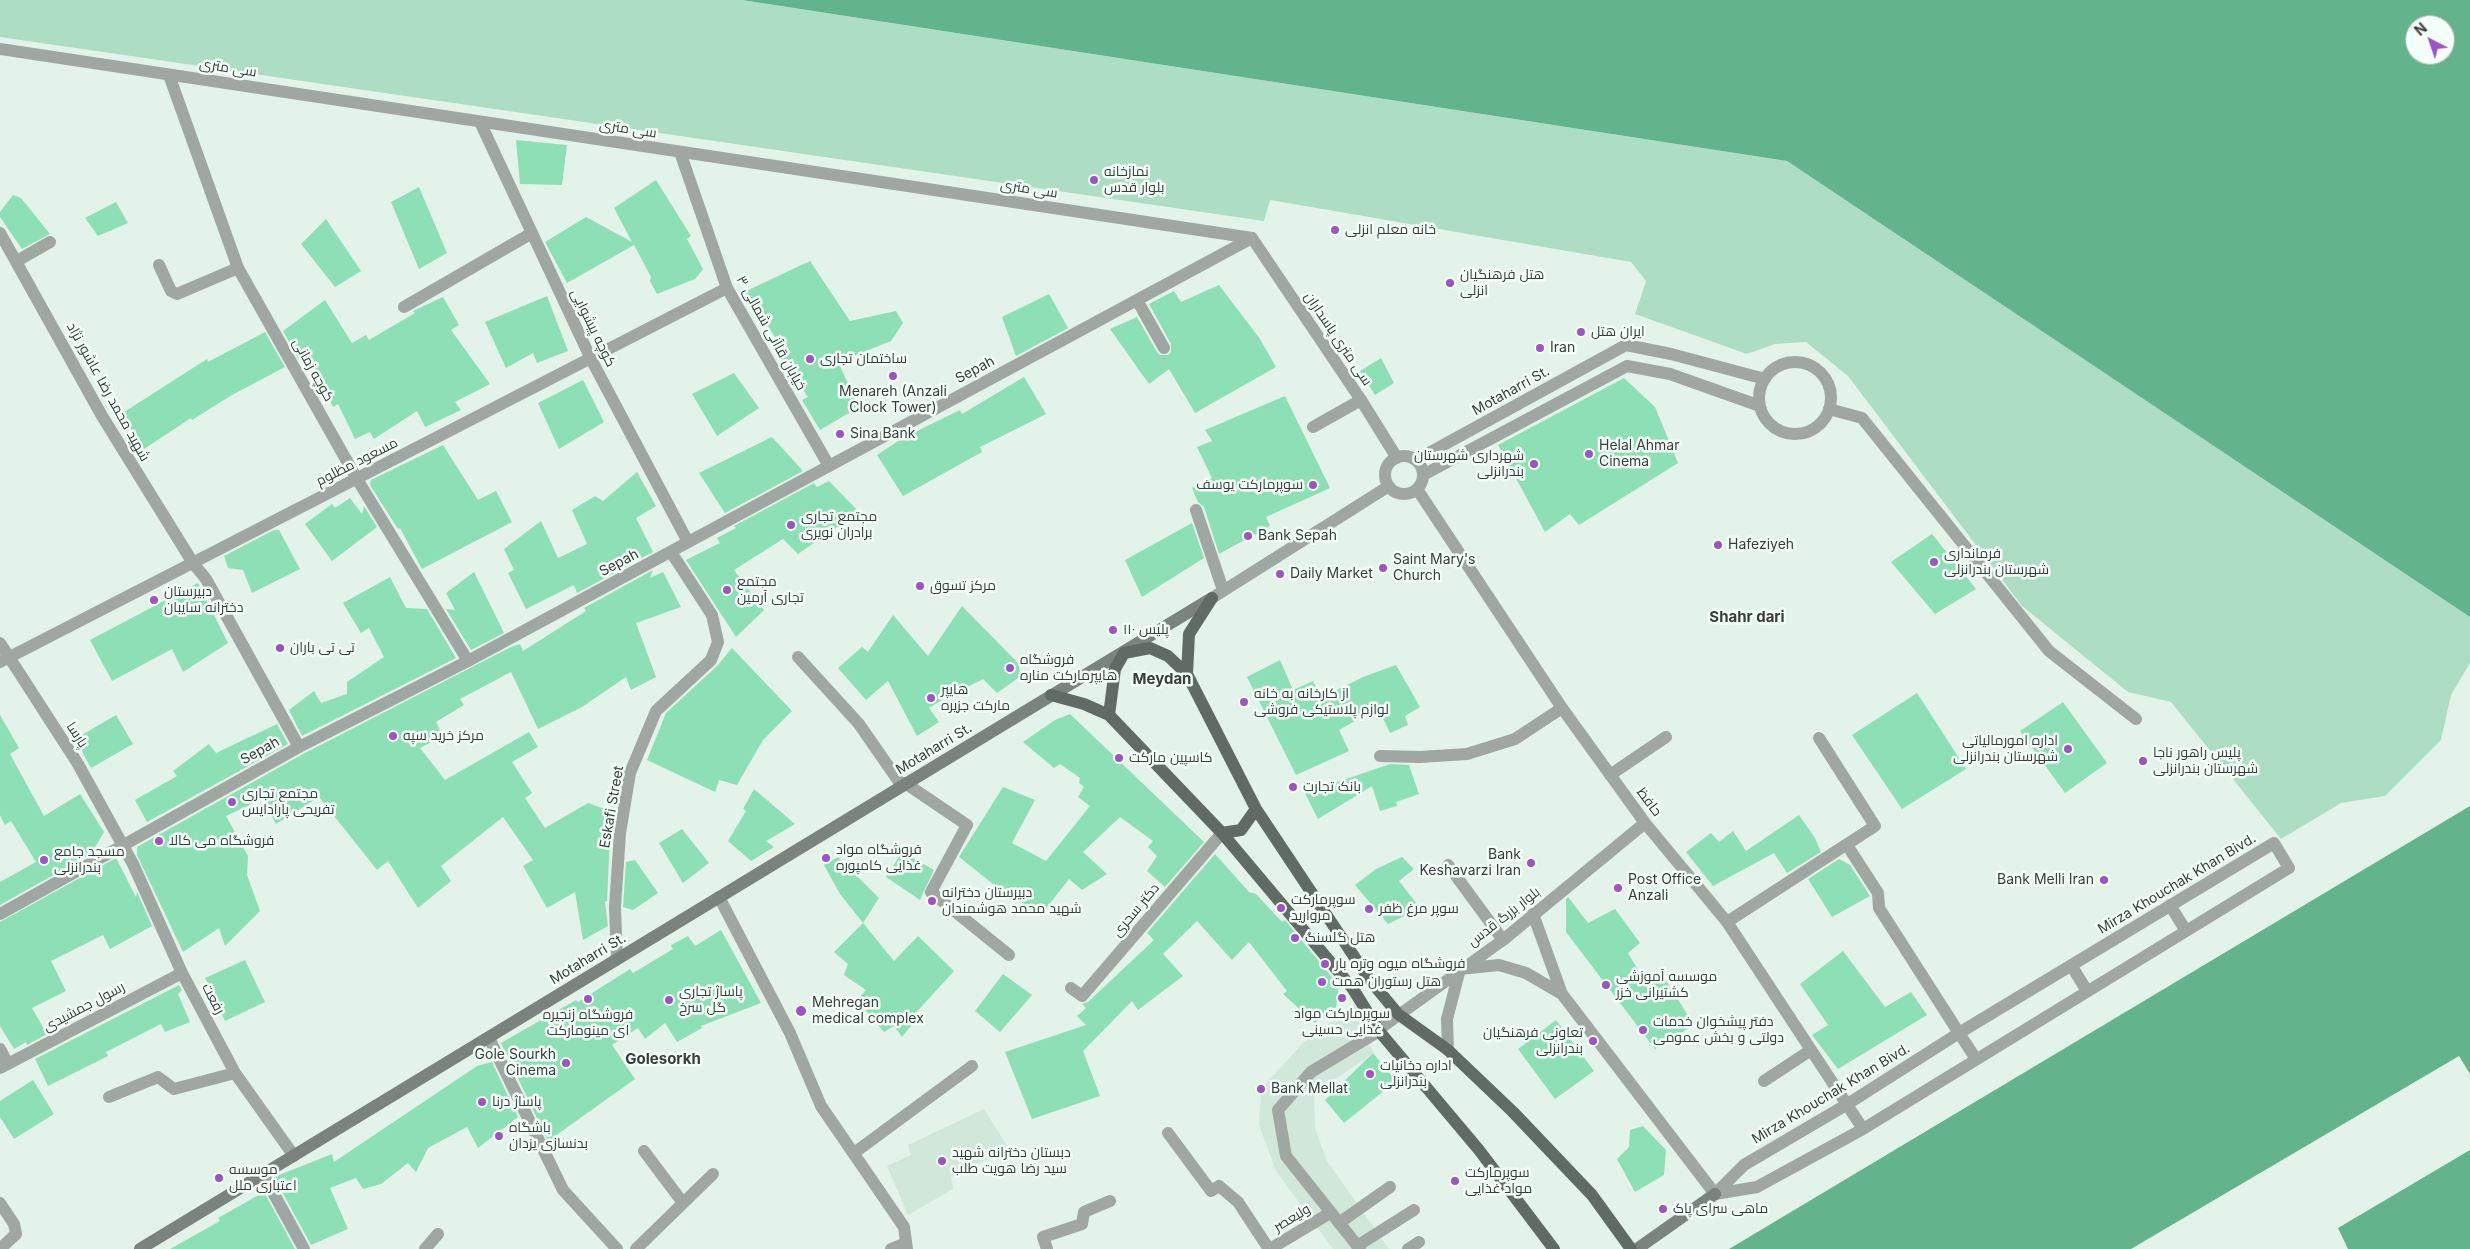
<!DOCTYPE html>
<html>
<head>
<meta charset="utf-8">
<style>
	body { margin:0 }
	#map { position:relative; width:2470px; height:1249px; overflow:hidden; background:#e3f3ea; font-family:Inter,sans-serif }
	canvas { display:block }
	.north { position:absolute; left:2405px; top:15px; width:50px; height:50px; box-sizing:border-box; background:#f3fff8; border:1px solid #a8b2ac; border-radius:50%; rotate:319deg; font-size:14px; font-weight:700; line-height:20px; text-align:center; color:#383e3a }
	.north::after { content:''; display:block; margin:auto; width:18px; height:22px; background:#9b53c6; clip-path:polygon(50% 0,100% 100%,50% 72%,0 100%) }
</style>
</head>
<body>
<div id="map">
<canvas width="2470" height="1249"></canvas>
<div class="north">N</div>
</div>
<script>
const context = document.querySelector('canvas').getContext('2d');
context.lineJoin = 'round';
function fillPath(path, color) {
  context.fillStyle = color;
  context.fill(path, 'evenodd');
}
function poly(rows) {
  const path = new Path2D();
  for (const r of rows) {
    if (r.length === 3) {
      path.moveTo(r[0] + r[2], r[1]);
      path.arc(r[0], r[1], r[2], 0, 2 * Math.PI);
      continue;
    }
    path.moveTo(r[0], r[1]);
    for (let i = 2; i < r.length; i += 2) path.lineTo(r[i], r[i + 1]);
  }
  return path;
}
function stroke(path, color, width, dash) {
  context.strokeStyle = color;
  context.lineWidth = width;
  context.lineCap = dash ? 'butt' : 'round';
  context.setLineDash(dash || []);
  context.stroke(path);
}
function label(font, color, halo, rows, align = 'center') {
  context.font = font + ' Inter,Cairo,sans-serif';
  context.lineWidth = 5;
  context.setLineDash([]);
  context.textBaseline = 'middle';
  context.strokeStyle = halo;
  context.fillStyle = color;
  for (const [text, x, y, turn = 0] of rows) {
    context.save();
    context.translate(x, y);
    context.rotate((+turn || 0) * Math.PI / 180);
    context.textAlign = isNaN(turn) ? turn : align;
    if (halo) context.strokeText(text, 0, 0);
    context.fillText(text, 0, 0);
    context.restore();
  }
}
fillPath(poly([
	[1355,1004,1373,1053,1314,1094,1315,1128,1327,1161,1389,1249,1333,1249,1276,1171,1259,1125,1261,1089,1303,1043],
	[984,1109,1009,1149,951,1176,953,1189,908,1215,887,1166,911,1155,908,1145]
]), '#d1e7da');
fillPath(poly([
	[0,0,742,0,1787,161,2470,617,2470,663,2451,695,2441,740,2385,796,2341,803,2281,839,2171,702,2128,692,2022,606,1848,376,1806,342,1775,344,1747,354,1635,314,1646,281,1631,262,1270,200,1264,221,0,37]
]), '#addec4');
fillPath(poly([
	[742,0,2470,0,2470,617,1787,161],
	[2415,25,2445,25,2445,55,2415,55],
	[2470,806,2470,1074,2459,1056,2131,1249,1729,1249],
	[2470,1150,2470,1249,2348,1249,2338,1228]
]), '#63b48c');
fillPath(poly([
	[516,140,567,145,562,185,520,184],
	[656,180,691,236,687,239,703,269,695,279,657,294,650,281,651,277,634,245,567,283,545,242,586,217,632,242,614,208],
	[419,187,447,253,419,269,391,202],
	[13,195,21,198,50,234,22,249,0,217,0,212],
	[116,202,128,223,98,236,85,218],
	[326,219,361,271,335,287,301,244],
	[810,261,850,321,896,311,903,323,891,341,838,362,859,407,820,430,802,400,808,397,778,353,784,350,744,292],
	[1219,285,1260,339,1276,367,1195,413,1169,369,1149,384,1110,329,1137,317,1157,352,1160,355,1168,355,1171,352,1171,344,1149,304,1174,291,1181,302],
	[1049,294,1068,328,1016,356,1002,317],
	[547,296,568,351,537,363,533,353,506,368,485,322],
	[443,297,459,325,451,330,490,384,455,402,461,410,425,427,417,411,374,439,370,432,355,439,338,404,333,407,308,355,299,360,283,331,325,300,352,343,366,335,369,340,415,313,413,311],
	[265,332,285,367,232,395,192,420,191,418,144,449,121,414,207,359,208,362],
	[1381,358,1394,383,1375,395,1360,371],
	[734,373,759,408,717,436,692,394],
	[1024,377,1046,414,980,447,982,452,903,496,877,455,903,438,960,410,962,414],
	[1624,378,1655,407,1678,463,1579,525,1570,514,1545,532,1498,445],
	[583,380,604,422,559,449,538,403],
	[1285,396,1330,488,1266,517,1270,526,1219,554,1204,507,1198,502,1192,488,1212,478,1197,447,1212,441,1205,430],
	[772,437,803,471,725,513,699,473],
	[443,445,478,500,496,491,512,522,422,569,400,528,398,529,370,485,371,480],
	[637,472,656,506,636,518,653,552,577,593,574,585,526,609,508,573,514,570,504,549,541,521,558,558,587,544,572,510,595,496,603,501],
	[829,481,859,512,798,554,783,539,734,570,764,610,736,637,686,560,720,543,717,538,736,528,734,526,814,483,817,487],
	[350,498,362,514,364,506,377,527,332,561,305,524,332,504,335,508],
	[1192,523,1204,558,1142,597,1125,560],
	[274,530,279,530,300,569,252,593,243,570,228,568,224,556],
	[1932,534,1976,589,1935,614,1891,562],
	[653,570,650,578,663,572,681,607,636,623,656,677,631,690,626,677,582,707,538,729,511,672,460,699,464,705,436,722,443,736,420,748,445,780,529,732,538,747,512,762,532,793,525,798,545,828,588,803,605,809,608,837,610,836,607,902,605,901,608,926,583,940,575,892,547,908,523,866,533,860,503,817,441,866,451,881,418,908,388,861,377,870,319,797,276,824,262,799,226,816,248,856,247,875,260,911,225,946,219,928,183,952,137,855,137,847,303,754,511,647,520,644,523,651,586,611,584,608],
	[474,572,504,633,471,650,446,609,455,610,446,593],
	[390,577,406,608,427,609,456,658,302,736,289,710,314,691,321,703,347,694,347,682,384,657,369,628,361,633,343,603],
	[198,583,228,643,183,672,172,649,112,681,90,640],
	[962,606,1018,663,1021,676,997,693,983,679,945,698,929,708,939,722,917,736,888,681,866,700,838,668,862,647,868,652,893,615,928,656],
	[732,648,792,711,763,740,737,785,719,780,715,792,647,760,666,713,717,666],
	[1280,660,1293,690,1313,681,1321,698,1363,677,1396,665,1420,707,1405,716,1408,725,1390,733,1378,708,1339,730,1349,751,1296,775,1247,677],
	[1917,693,1966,769,1902,809,1852,735],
	[2063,702,2107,763,2065,793,2020,731],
	[1070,714,1204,842,1165,887,1147,871,1157,856,1148,847,1153,841,1120,817,1083,852,1107,874,1082,890,1069,879,1041,915,993,884,959,857,1003,787,1035,800,1012,843,1046,861,1090,806,1078,797,1084,787,1079,783,1080,778,1060,764,1054,768,1023,742,1055,720],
	[0,715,19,748,10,754,44,816,80,794,104,832,91,854,0,905,0,882,36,862,11,821,5,825,0,815],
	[116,715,133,744,91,768,75,739],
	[277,724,288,744,147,822,135,800,177,776,173,771,209,744,216,753],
	[1390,764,1409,765,1419,794,1396,802,1397,806,1380,811,1372,786,1318,819,1305,793],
	[754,789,795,824,766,841,774,847,751,861,728,841,746,811,743,809],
	[1799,815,1815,838,1821,852,1787,873,1774,853,1713,886,1686,852,1711,833,1719,842,1733,831,1746,851],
	[682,829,709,863,683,883,659,843],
	[902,852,934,870,920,900,886,877],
	[1215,854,1249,892,1256,894,1282,922,1285,920,1339,986,1336,1007,1315,1023,1283,994,1287,991,1249,942,1232,960,1197,921,1163,954,1183,976,1138,1010,1132,1001,1083,1051,1100,1096,1032,1119,1005,1052,1086,1025,1077,1016,1086,1008,1082,1004,1088,1002,1154,940,1147,933],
	[838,857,879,898,863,923,840,894,824,865],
	[1402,857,1414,869,1399,881,1420,908,1388,924,1355,885,1376,869],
	[116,858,136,897,137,892,152,926,110,949,103,935,51,961,66,991,32,1008,47,1034,27,1045,26,1042,14,1049,0,1026,0,922],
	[1839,859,1850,865,1870,896,1832,917,1808,879],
	[635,860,658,893,633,910,623,907,626,862],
	[1568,897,1588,923,1615,909,1640,943,1628,953,1644,980,1660,971,1694,1025,1655,1049,1566,932,1566,899],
	[863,923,894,961,918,936,954,971,912,1017,915,1021,902,1037,894,1026,884,1032,857,1000,866,990,844,975,848,964,834,952],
	[721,930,761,1003,701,1026,702,1028,677,1042,665,1023,645,1039,638,1028,612,1045,635,1079,548,1141,501,1043,576,1000,578,1002,630,969,633,973,673,949,671,945,688,936,695,946],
	[1843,951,1885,1007,1911,992,1927,1015,1838,1069,1812,1035,1828,1025,1800,984],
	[245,960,265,1002,225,1021,205,978],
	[1003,974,1032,995,1000,1032,975,1011],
	[179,985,182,990,178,994,190,1022,165,1032,161,1024,106,1052,108,1056,48,1086,35,1059],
	[1556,1020,1594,1071,1555,1099,1518,1049],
	[1373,1053,1396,1081,1344,1123,1325,1100],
	[492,1062,518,1117,478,1148,467,1127,428,1148,416,1172,408,1163,381,1184,363,1189,356,1178,330,1188,348,1229,311,1245,274,1177,332,1154,334,1162,477,1066],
	[33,1080,54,1114,14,1139,0,1117,0,1101],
	[1643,1126,1666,1150,1664,1175,1635,1192,1617,1159,1629,1147,1630,1130],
	[264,1192,295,1249,170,1249,220,1221,218,1218]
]), '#8ddfb5');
stroke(poly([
	[0,914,299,747,468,661,829,466]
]), '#a0a6a2', 12);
stroke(poly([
	[169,75,238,268,357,479,468,661],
	[480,122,591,359,688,542],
	[680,152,727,288,829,466,1252,238],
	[0,233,102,416,193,563,206,579,299,747],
	[17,261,50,242],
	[159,265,171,291,177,294,238,268],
	[1137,300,1164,348],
	[404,307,532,233],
	[1829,409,1862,418,2049,651,2136,719],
	[1313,427,1361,400],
	[1196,510,1223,590],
	[0,643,78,764,133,864,182,973,235,1073,294,1156],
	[798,657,859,724,902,786],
	[1380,756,1420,757,1467,754,1515,739,1562,708],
	[1610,775,1666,737],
	[905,783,967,825,931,892,1009,955],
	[1847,845,1878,893,1879,908,1959,1033],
	[1448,865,1503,940],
	[719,897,790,1033,821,1106,904,1227,907,1249],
	[1727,922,1875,826,1819,738],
	[617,959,615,907,620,833,630,773,656,711,711,660,718,642,712,615,671,552],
	[1071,988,1082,996,1222,833],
	[489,1038,563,1190,617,1249],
	[0,1049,8,1064],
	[0,1068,182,973],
	[1764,1081,1811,1050],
	[109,1097,158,1077,174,1089,235,1073],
	[1168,1133,1211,1191,1219,1186,1238,1202,1269,1249],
	[644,1151,683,1203],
	[854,1153,972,1066],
	[263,1174,304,1249],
	[0,1203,14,1224,16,1234,0,1249],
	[1339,1223,1390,1187],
	[1357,1246,1414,1210],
	[425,1249,438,1234],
	[636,1249,713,1174],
	[891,1249,906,1243],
	[1047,1249,1043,1237,1082,1224,1084,1212,1110,1201],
	[1270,1249,1330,1213],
	[1408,1249,1419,1242]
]), '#a0a6a2', 12);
stroke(poly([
	[0,49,1252,238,1361,400,1397,458],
	[1795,398,36],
	[1404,475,19],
	[1416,460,1626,345,1671,354,1765,379],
	[1423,475,1627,366,1670,374,1760,406],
	[1417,489,1562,708,1645,823,1727,922,1863,1129],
	[1212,598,1389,486],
	[0,662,727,288],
	[2274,843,2289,868,1863,1129,1757,1187,1715,1194,1744,1165,1846,1105,1959,1033,2274,843],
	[2170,905,2186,931],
	[1533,914,1562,994,1715,1194],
	[2071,965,2087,991],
	[1378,1030,1503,940,1645,823],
	[1959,1033,1976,1059],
	[1448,1050,1447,1019,1460,969,1499,965,1526,973,1562,994],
	[1360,1249,1286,1156,1278,1110,1311,1072,1379,1031]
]), '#a0a6a2', 12);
stroke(poly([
	[140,1249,1212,598],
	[1637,1249,1715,1194]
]), '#7a837e', 12);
stroke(poly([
	[1187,674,1189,634,1212,598],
	[1051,695,1084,704,1109,715],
	[1256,809,1241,830,1222,833,1109,715,1115,669,1124,653,1150,648,1168,656,1187,674,1256,809,1369,979,1398,1014,1448,1050,1513,1112,1592,1195,1631,1249],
	[1222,833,1353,989,1379,1031,1479,1150,1554,1249]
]), '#5f6b64', 12);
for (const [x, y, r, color] of [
	[1094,180,5,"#9b53c6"],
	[1335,230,5,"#9b53c6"],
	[1450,283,5,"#9b53c6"],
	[1581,332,5,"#9b53c6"],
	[1540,348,5,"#9b53c6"],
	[810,359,5,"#9b53c6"],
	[893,376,5,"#9b53c6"],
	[840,434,5,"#9b53c6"],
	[1589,454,5,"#9b53c6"],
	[1534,464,5,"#9b53c6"],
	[1313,485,5,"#9b53c6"],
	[791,525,5,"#9b53c6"],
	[1248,536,5,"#9b53c6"],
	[1718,545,5,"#9b53c6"],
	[1934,562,5,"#9b53c6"],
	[1383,568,5,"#9b53c6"],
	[1280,574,5,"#9b53c6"],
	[920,586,5,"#9b53c6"],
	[727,590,5,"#9b53c6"],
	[154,600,5,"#9b53c6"],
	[1113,630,5,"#9b53c6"],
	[280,648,5,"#9b53c6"],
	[1010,668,5,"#9b53c6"],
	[931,698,5,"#9b53c6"],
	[1244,702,5,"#9b53c6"],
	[393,736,5,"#9b53c6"],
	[2068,749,5,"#9b53c6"],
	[1119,758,5,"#9b53c6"],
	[2143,761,5,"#9b53c6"],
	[1293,787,5,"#9b53c6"],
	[232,802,5,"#9b53c6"],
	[159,841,5,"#9b53c6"],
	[826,858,5,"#9b53c6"],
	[44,860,5,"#9b53c6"],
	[1531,863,5,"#9b53c6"],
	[2104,880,5,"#9b53c6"],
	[1618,888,5,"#9b53c6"],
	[932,901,5,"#9b53c6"],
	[1281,908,5,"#9b53c6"],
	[1369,909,5,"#9b53c6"],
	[1295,938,5,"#9b53c6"],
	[1325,964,5,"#9b53c6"],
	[1322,982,5,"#9b53c6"],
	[1606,985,5,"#9b53c6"],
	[1342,998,5,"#9b53c6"],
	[588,999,5,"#9b53c6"],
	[669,1000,5,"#9b53c6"],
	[801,1011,6,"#9b53c6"],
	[1643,1030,5,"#9b53c6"],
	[1593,1041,5,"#9b53c6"],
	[566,1063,5,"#9b53c6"],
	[1370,1074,5,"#9b53c6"],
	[1261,1089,5,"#9b53c6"],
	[482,1102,5,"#9b53c6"],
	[499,1136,5,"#9b53c6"],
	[942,1161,5,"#9b53c6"],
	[219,1178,5,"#9b53c6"],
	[1455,1181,5,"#9b53c6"],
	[1663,1209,5,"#9b53c6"]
]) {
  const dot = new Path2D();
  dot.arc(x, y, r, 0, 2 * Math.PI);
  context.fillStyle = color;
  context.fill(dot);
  stroke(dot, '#f3fff8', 2);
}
label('14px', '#383e3a', '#f3fff8', [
	["سی متری",228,68,9],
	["سی متری",628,129,9],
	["سی متری",1029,189,9],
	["کوچه پیشوایی",593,328,64],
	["خیابان قاآنی شمالی ۳",771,333,61],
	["سی متری پاسداران",1338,339,56],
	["کوچه زمانی",313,370,61],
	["Sepah",975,370,-28],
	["Motaharri St.",1511,391,-29],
	["شهید محمد رضا عاشور نژاد",108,392,61],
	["مسعود مظلوم",357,462,-27],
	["Sepah",619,563,-28],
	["پارسا",77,735,57],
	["Motaharri St.",934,749,-31],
	["Sepah",260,751,-29],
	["حافظ",1649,802,53],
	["Eskafi Street",612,807,-80],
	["Mirza Khouchak Khan Bivd.",2177,884,-31],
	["دکتر سحری",1136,910,-50],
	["بلوار بزرگ قدس",1504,917,-38],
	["Motaharri St.",588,959,-31],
	["رفعت",213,999,62],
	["رسول جمشیدی",84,1007,-28],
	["Mirza Khouchak Khan Bivd.",1831,1094,-31],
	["ولیعصر",1292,1218,-31]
]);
label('14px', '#383e3a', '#f3fff8', [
	["نمازخانه",1104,172],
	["بلوار قدس",1104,188],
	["خانه معلم انزلی",1345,230],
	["هتل فرهنگیان",1460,275],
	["انزلی",1460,291],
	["ایران هتل",1591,332],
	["Iran",1550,348],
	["ساختمان تجاری",820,359],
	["Menareh (Anzali",893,392,"center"],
	["Clock Tower)",893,408,"center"],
	["Sina Bank",850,434],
	["Helal Ahmar",1599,446],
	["Cinema",1599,462],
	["شهرداری شهرستان",1524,456,"right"],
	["بندرانزلی",1524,472,"right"],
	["سوپرمارکت یوسف",1303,485,"right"],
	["مجتمع تجاری",801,517],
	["برادران نویری",801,533],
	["Bank Sepah",1258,536],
	["Hafeziyeh",1728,545],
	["فرمانداری",1944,554],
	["شهرستان بندرانزلی",1944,570],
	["Saint Mary's",1393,560],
	["Church",1393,576],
	["Daily Market",1290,574],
	["مجتمع",737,582],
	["تجاری آرمین",737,598],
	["مرکز تسوق",930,586],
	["دبیرستان",164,592],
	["دخترانه سایبان",164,608],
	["پلیس ۱۱۰",1123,630],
	["تی تی باران",290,648],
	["فروشگاه",1020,660],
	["هایپرمارکت مناره",1020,676],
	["هایپر",941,690],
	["مارکت جزیره",941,706],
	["از کارخانه به خانه",1254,694],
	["لوازم پلاستیکی فروشی",1254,710],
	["مرکز خرید سپه",403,736],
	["اداره امورمالیاتی",2058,741,"right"],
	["شهرستان بندرانزلی",2058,757,"right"],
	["پلیس راهور ناجا",2153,753],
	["شهرستان بندرانزلی",2153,769],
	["کاسپین مارکت",1129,758],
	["بانک تجارت",1303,787],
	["مجتمع تجاری",242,794],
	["تفریحی پارادایس",242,810],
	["فروشگاه می کالا",169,841],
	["فروشگاه مواد",836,850],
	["غذایی کامپوره",836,866],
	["مسجد جامع",54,852],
	["بندرانزلی",54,868],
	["Bank",1521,855,"right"],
	["Keshavarzi Iran",1521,871,"right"],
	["Post Office",1628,880],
	["Anzali",1628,896],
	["Bank Melli Iran",2094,880,"right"],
	["دبیرستان دخترانه",942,893],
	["شهید محمد هوشمندان",942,909],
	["سوپرمارکت",1291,900],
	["مروارید",1291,916],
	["سوپر مرغ ظفر",1379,909],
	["هتل گلسنگ",1305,938],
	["فروشگاه میوه وتره بار",1335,964],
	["موسسه آموزشی",1616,977],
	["کشتیرانی خزر",1616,993],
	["هتل رستوران همت",1332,982],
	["پاساژ تجاری",679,992],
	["گل سرخ",679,1008],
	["Mehregan",812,1003],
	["medical complex",812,1019],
	["سوپرمارکت مواد",1342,1014,"center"],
	["غذایی حسینی",1342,1030,"center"],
	["فروشگاه زنجیره",588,1015,"center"],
	["ای مینومارکت",588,1031,"center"],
	["دفتر پیشخوان خدمات",1653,1022],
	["دولتی و بخش عمومی",1653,1038],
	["تعاونی فرهنگیان",1583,1033,"right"],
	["بندرانزلی",1583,1049,"right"],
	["Gole Sourkh",556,1055,"right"],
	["Cinema",556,1071,"right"],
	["اداره دخانیات",1380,1066],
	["بندرانزلی",1380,1082],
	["Bank Mellat",1271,1089],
	["پاساژ درنا",492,1102],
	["باشگاه",509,1128],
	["بدنسازی یزدان",509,1144],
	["دبستان دخترانه شهید",952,1153],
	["سید رضا هویت طلب",952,1169],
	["موسسه",229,1170],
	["اعتباری ملل",229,1186],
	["سوپرمارکت",1465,1173],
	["مواد غذایی",1465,1189],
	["ماهی سرای پاک",1673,1209]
], 'left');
label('bold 15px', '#383e3a', '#f3fff8', [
	["Shahr dari",1747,617],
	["Meydan",1162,679],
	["Golesorkh",663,1059]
]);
</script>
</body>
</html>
